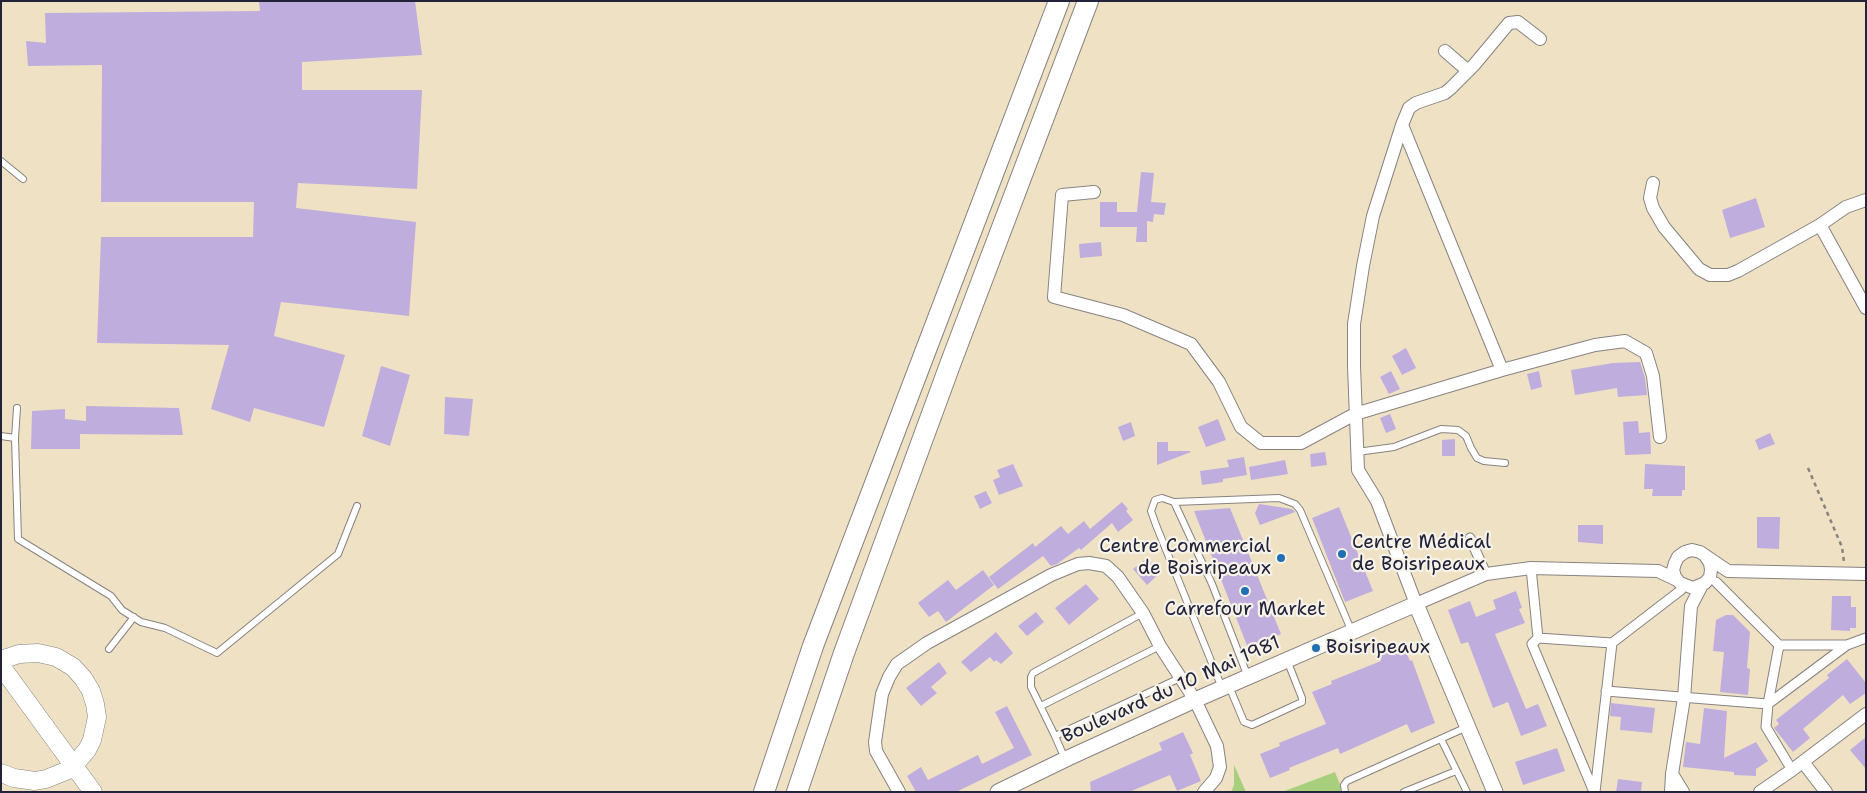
<!DOCTYPE html>
<html>
<head>
<meta charset="utf-8">
<style>
	body { margin:0 }
	#map { position:relative; width:1867px; height:793px; overflow:hidden; background:#efe2c4; font-family:"Shantell Sans",sans-serif }
	canvas { display:block }
	.frame { position:absolute; inset:0; border:2px solid #22223b; pointer-events:none }
</style>
</head>
<body>
<div id="map">
<canvas width="1867" height="793"></canvas>
<div class="frame"></div>
</div>
<script>
const context = document.querySelector('canvas').getContext('2d');
context.lineJoin = 'round';
function fillPath(path, color) {
  context.fillStyle = color;
  context.fill(path, 'evenodd');
}
function poly(rows) {
  const path = new Path2D();
  for (const r of rows) {
    path.moveTo(r[0], r[1]);
    for (let i = 2; i < r.length; i += 2) path.lineTo(r[i], r[i + 1]);
  }
  return path;
}
function stroke(path, color, width, dash) {
  context.strokeStyle = color;
  context.lineWidth = width;
  context.lineCap = dash ? 'butt' : 'round';
  context.setLineDash(dash || []);
  context.stroke(path);
}
function label(font, color, halo, rows, align = 'center') {
  context.font = font + ' "Shantell Sans",sans-serif';
  context.lineWidth = 4.5;
  context.setLineDash([]);
  context.textBaseline = 'middle';
  context.strokeStyle = halo;
  context.fillStyle = color;
  for (const [text, x, y, turn = 0] of rows) {
    context.save();
    context.translate(x, y);
    context.rotate((+turn || 0) * Math.PI / 180);
    context.textAlign = isNaN(turn) ? turn : align;
    if (halo) context.strokeText(text, 0, 0);
    context.fillText(text, 0, 0);
    context.restore();
  }
}
fillPath(poly([
	[1234,765,1246,792,1231,792,1234,785],
	[1335,772,1343,792,1282,792]
]), '#a8d07c');
fillPath(poly([
	[259,1,415,1,422,55,302,62,302,90,422,90,417,189,298,183,296,208,416,222,409,316,281,302,274,336,345,355,324,427,254,408,250,422,211,409,229,345,97,343,101,237,253,237,254,202,101,202,102,65,28,66,26,41,46,43,45,13,260,11],
	[1141,172,1154,173,1151,202,1166,203,1164,215,1154,214,1153,222,1147,221,1147,242,1136,242,1137,227,1100,227,1100,202,1117,202,1117,212,1137,212],
	[1756,198,1765,227,1730,238,1722,210],
	[1101,242,1102,256,1080,258,1079,244],
	[1406,348,1416,368,1402,375,1392,356],
	[1640,362,1645,378,1647,395,1618,397,1617,388,1575,395,1571,370,1613,363],
	[381,366,410,375,390,446,362,436],
	[1391,371,1400,389,1389,394,1380,377],
	[1539,371,1542,387,1531,390,1527,374],
	[445,397,473,399,469,436,444,434],
	[86,406,179,408,183,435,80,434,80,449,31,449,32,411,65,409,65,419,86,421],
	[1390,414,1396,429,1386,433,1380,418],
	[1218,419,1226,440,1206,447,1198,427],
	[1638,421,1639,433,1650,432,1651,454,1625,455,1623,422],
	[1131,422,1135,436,1123,441,1118,427],
	[1770,433,1775,444,1759,450,1755,440],
	[1455,439,1455,456,1442,456,1442,440],
	[1157,442,1168,442,1168,451,1190,451,1191,452,1157,465],
	[1325,452,1327,465,1311,467,1310,454],
	[1244,457,1247,475,1223,479,1223,482,1202,485,1200,471,1229,467,1227,460],
	[1285,460,1288,474,1251,480,1249,467],
	[1013,464,1023,486,999,495,993,480,1000,477,997,470],
	[1645,464,1685,466,1685,490,1682,490,1682,496,1652,496,1653,489,1644,489],
	[986,491,992,503,980,509,974,496],
	[1122,502,1128,509,1126,511,1133,520,1118,532,1112,523,1081,550,1079,548,1057,564,1051,566,1043,556,998,589,989,577,1033,543,1035,547,1061,526,1068,534,1084,521,1090,529],
	[1259,504,1292,509,1295,512,1260,525,1255,513],
	[1339,507,1373,591,1345,602,1312,518],
	[1230,508,1281,634,1248,648,1194,511],
	[1757,517,1780,517,1779,549,1757,548],
	[1578,525,1603,525,1603,544,1578,542],
	[1147,558,1160,573,1147,585,1133,569],
	[983,570,994,585,946,622,938,611,929,617,918,603,948,580,956,590],
	[1086,584,1099,599,1069,625,1055,608],
	[1516,591,1522,608,1519,609,1525,623,1495,634,1526,709,1538,704,1547,726,1521,736,1508,702,1493,708,1468,642,1461,644,1448,610,1470,601,1476,617,1496,609,1493,600],
	[1832,596,1851,596,1851,607,1856,607,1856,628,1850,628,1850,631,1831,630],
	[1036,612,1044,622,1027,636,1018,626],
	[1726,615,1733,615,1750,632,1747,668,1750,669,1748,695,1720,692,1724,652,1713,651,1716,620],
	[996,632,1013,653,1001,664,996,660,994,662,990,657,971,672,961,662],
	[1402,642,1410,661,1412,660,1435,723,1411,733,1407,724,1340,754,1338,748,1289,768,1290,770,1270,778,1260,754,1280,746,1279,743,1326,724,1312,692,1332,684,1331,681,1381,661,1377,652],
	[1847,659,1866,683,1866,693,1850,704,1843,695,1803,729,1810,738,1793,752,1774,728,1779,724,1776,720,1829,678,1827,675],
	[939,662,947,673,931,687,937,693,921,706,906,688],
	[1611,703,1655,708,1652,733,1620,730,1621,717,1610,716],
	[1007,706,1032,755,956,792,916,792,907,776,921,767,928,780,978,755,982,764,1014,748,995,712],
	[1704,708,1727,711,1724,758,1756,742,1768,761,1756,769,1756,776,1734,775,1734,772,1683,767,1686,742,1700,744],
	[1183,732,1193,753,1190,755,1201,781,1177,791,1170,775,1129,792,1091,792,1090,782,1162,750,1159,743],
	[1866,737,1866,769,1850,750],
	[1557,748,1565,771,1523,785,1515,762],
	[1618,779,1642,782,1641,792,1616,792]
]), '#bfadde');
const service = poly([
	[1,161,23,179],
	[1,436,15,438,17,408],
	[15,438,18,539,111,596,122,610,141,622,165,628,217,653,338,554,357,506],
	[1357,452,1394,447,1441,429,1458,430,1466,436,1471,448,1477,458,1484,461,1505,463],
	[1174,502,1279,498,1295,504,1300,510,1352,632],
	[1143,613,1033,673,1031,677,1031,687,1055,736,1180,678],
	[109,649,134,617],
	[1229,686,1244,722,1252,725,1302,702,1302,698,1287,660],
	[1222,688,1156,525,1151,511,1155,500,1162,498,1174,502,1212,584,1248,677],
	[1041,706,1160,646],
	[1055,736,1065,759],
	[1441,739,1467,792],
	[1345,792,1344,785,1347,781,1467,727],
	[1404,792,1456,771]
]);
const pedestrian = poly([
	[1470,538,1486,574],
	[1531,568,1538,638],
	[1716,582,1779,645],
	[1612,643,1681,590],
	[1606,691,1768,704,1766,727,1792,770],
	[1768,704,1779,645,1847,645],
	[1768,704,1847,645,1866,638],
	[1594,792,1532,644,1538,638,1612,643,1595,792]
]);
const minor = poly([
	[1445,51,1468,71],
	[1402,125,1373,216,1363,266,1354,324,1354,366,1358,470,1377,501,1416,604,1486,574,1531,568,1658,571,1677,580],
	[1653,183,1650,198,1653,208,1664,227,1699,269,1710,275,1728,275,1738,271,1820,225,1846,207,1866,200],
	[1094,192,1062,195,1054,297,1123,315,1191,344,1219,382,1241,427,1261,443,1301,443,1355,414,1502,370,1595,345,1625,341,1646,353,1653,376,1660,437],
	[1820,225,1866,308],
	[1502,370,1402,125,1409,108,1416,103,1445,93,1451,88,1474,65,1509,23,1518,22,1540,39],
	[1706,557,1710,563,1711,570,1710,577,1705,583,1693,588,1680,583,1675,577,1673,570,1675,563,1678,557,1685,552,1692,550,1700,552,1728,571,1866,574],
	[1803,762,1826,792],
	[1672,774,1683,792],
	[899,792,876,751,875,742,882,694,889,677,897,664,927,643,1051,575,1078,564,1089,563,1106,566,1118,577,1143,613,1160,646,1195,700,1217,746,1220,767,1216,778,1204,792],
	[1671,792,1672,774,1684,698,1691,606,1702,585],
	[1760,792,1792,770,1866,714]
]);
const tertiary = poly([
	[998,792,1068,758,1195,700,1416,604,1495,792]
]);
const secondary = poly([
	[1,660,19,654,38,653,56,657,73,667,83,678,91,691,95,704,97,717,92,740,87,750,74,765,66,771,46,779,35,781,14,778,1,773],
	[1,666,93,792]
]);
const trunk = poly([
	[764,792,813,646,1059,1],
	[797,792,844,653,951,362,1088,1]
]);
stroke(service, '#888280', 8);
stroke(pedestrian, '#888280', 11);
stroke(minor, '#888280', 14);
stroke(tertiary, '#888280', 17);
stroke(secondary, '#888280', 19);
stroke(trunk, '#888280', 22);
stroke(poly([
	[1808,468,1842,547,1844,562]
]), '#888280', 2.5, [4, 4]);
stroke(service, '#fff', 6);
stroke(pedestrian, '#fff', 9);
stroke(minor, '#fff', 12);
stroke(tertiary, '#fff', 15);
stroke(secondary, '#fff', 18);
stroke(trunk, '#fff', 20);
for (const [x, y, r, color] of [
	[1342,554,5,"#1f6fb2"],
	[1281,558,5,"#1f6fb2"],
	[1245,591,5,"#1f6fb2"],
	[1316,648,5,"#1f6fb2"]
]) {
  const dot = new Path2D();
  dot.arc(x, y, r, 0, 2 * Math.PI);
  context.fillStyle = color;
  context.fill(dot);
  stroke(dot, '#f7f3e8', 2);
}
label('19px', '#22223b', '#f7f3e8', [
	["Centre Médical",1352,543],
	["de Boisripeaux",1352,565],
	["Centre Commercial",1271,547,"right"],
	["de Boisripeaux",1271,569,"right"],
	["Carrefour Market",1245,610,"center"],
	["Boisripeaux",1326,648]
], 'left');
label('19px', '#22223b', '#f7f3e8', [
	["Boulevard du 10 Mai 1981",1171,690,-24]
]);
</script>
</body>
</html>
